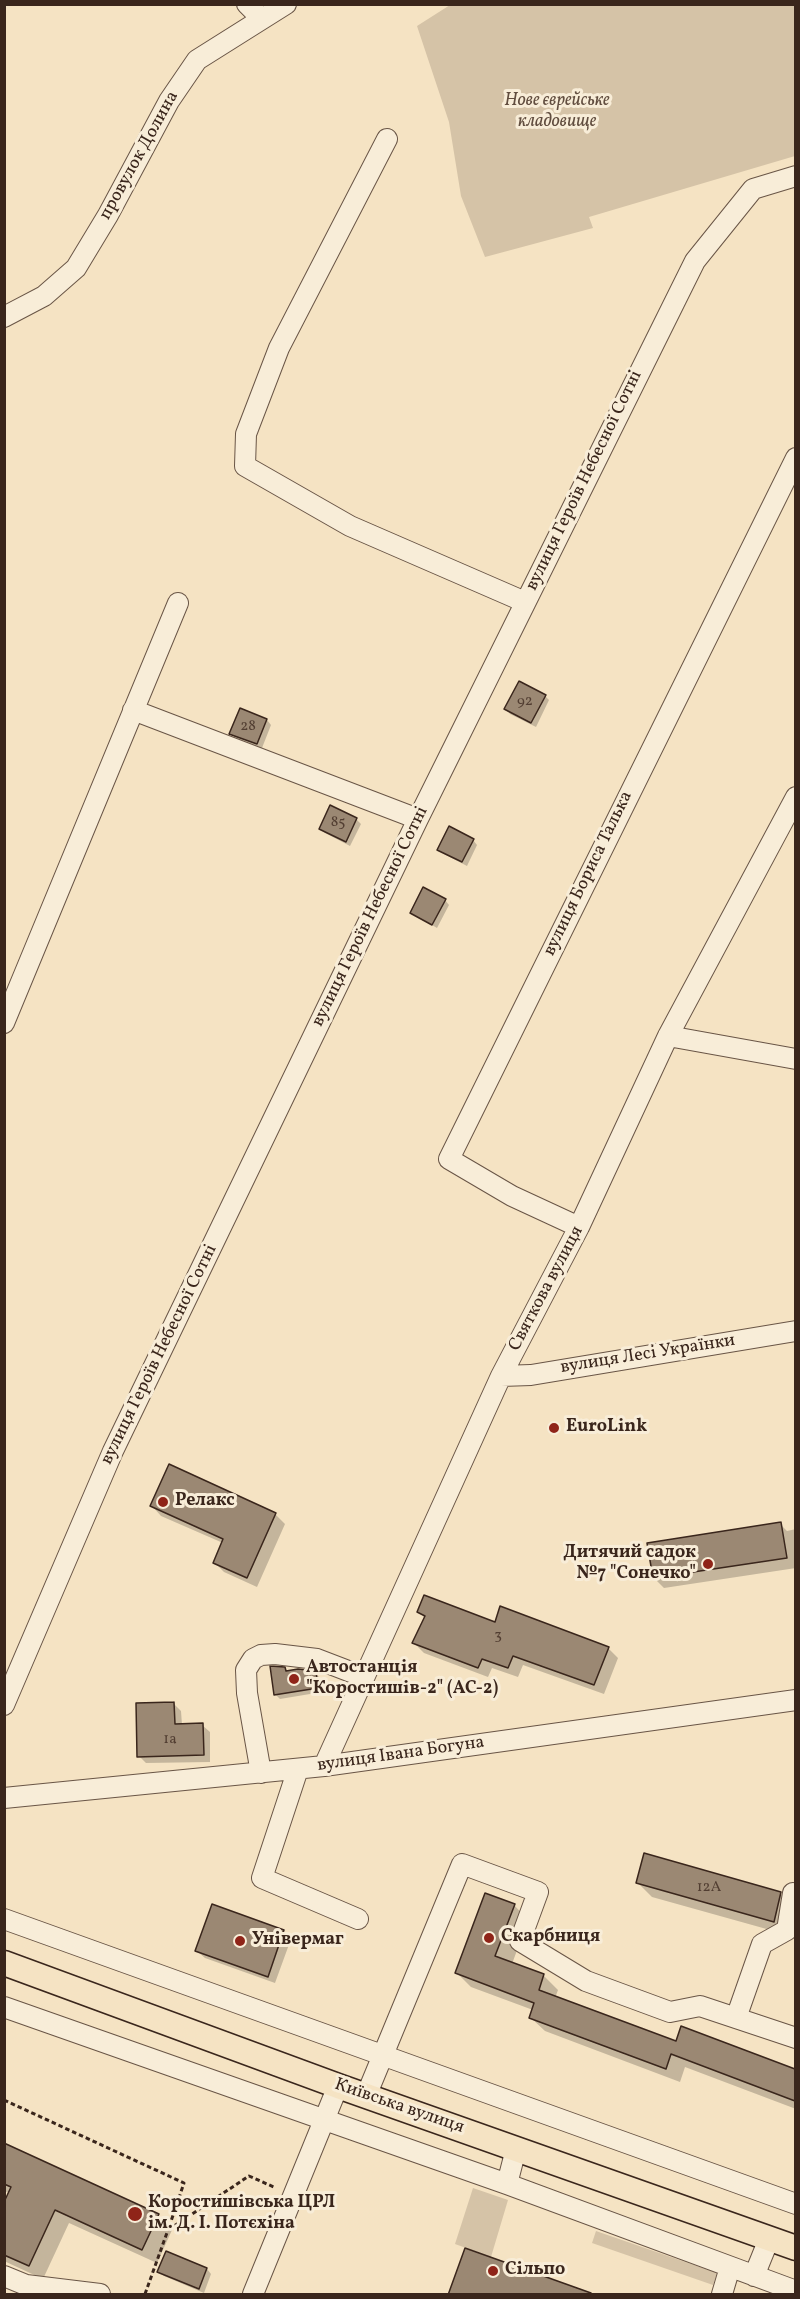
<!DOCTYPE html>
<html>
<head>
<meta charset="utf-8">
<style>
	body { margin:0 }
	#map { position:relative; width:800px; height:2299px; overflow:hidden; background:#f5e3c3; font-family:Vollkorn,serif }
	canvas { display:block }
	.frame { position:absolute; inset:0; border:6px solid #3a261c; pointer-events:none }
</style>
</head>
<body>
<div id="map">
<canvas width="800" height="2299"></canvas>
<div class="frame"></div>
</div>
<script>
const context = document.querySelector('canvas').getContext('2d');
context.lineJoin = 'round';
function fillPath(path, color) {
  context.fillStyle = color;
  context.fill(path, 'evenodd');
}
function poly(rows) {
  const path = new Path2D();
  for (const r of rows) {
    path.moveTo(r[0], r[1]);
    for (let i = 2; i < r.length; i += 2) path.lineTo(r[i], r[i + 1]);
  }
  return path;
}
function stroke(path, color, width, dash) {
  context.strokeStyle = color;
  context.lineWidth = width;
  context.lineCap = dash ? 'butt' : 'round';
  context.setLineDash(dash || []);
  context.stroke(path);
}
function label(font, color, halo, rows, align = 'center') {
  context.font = font + ' Vollkorn,serif';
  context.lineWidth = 6;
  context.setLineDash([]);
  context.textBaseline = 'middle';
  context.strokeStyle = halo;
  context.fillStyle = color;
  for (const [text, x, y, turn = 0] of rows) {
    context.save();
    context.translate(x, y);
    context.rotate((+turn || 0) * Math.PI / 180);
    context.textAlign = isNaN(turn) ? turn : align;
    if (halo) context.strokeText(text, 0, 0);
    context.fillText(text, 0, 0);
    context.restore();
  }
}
fillPath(poly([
	[450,5,795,5,795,156,589,217,593,228,485,257,461,196,449,122,417,26],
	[473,2188,508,2200,491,2257,455,2244],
	[596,2231,717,2273,713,2285,592,2243]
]), '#d5c3a7');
fillPath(poly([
	[545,696,549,700,536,727,510,714,506,709],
	[241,710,267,720,271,725,262,748,236,738,231,734],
	[331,807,356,819,361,824,350,846,325,833,320,828],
	[473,840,477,845,467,866,444,854,439,849],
	[445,900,449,905,437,928,412,913],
	[152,1506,275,1514,285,1524,257,1587,224,1572,214,1562,223,1543,161,1516],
	[780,1524,787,1531,796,1529,796,1568,664,1588,654,1578],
	[419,1612,496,1624,608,1648,618,1658,604,1694,523,1665,518,1677,492,1668,488,1677,424,1653,414,1643,426,1619],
	[285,1669,288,1672,315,1673,320,1678,322,1692,280,1699,275,1694],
	[174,1704,181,1711,182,1725,202,1725,210,1732,210,1762,146,1763,139,1756],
	[638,1883,780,1893,795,1908,788,1935,652,1897],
	[514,1905,528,1920,512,1964,544,1976,558,1990,555,1998,677,2043,682,2028,796,2071,796,2109,685,2067,680,2082,545,2031,530,2017,533,2010,471,1987,457,1973],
	[283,1931,291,1939,275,1983,205,1958,197,1951],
	[4,2144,158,2215,172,2230,157,2263,69,2223,43,2279,4,2261,4,2205,10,2193,4,2191],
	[166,2253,207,2269,211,2274,204,2293,164,2276,159,2272]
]), '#0003');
const building = poly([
	[519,681,546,695,531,723,504,709,519,681],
	[240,708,267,719,257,744,229,734,240,708],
	[330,805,357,818,346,842,319,829,330,805],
	[449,826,474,839,462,862,437,850,449,826],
	[423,887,446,899,432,925,410,913,423,887],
	[169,1464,276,1513,247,1578,213,1563,223,1539,150,1506,169,1464],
	[781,1522,787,1558,653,1578,647,1543,781,1522],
	[424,1595,495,1622,500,1606,609,1647,594,1685,513,1656,508,1668,482,1659,478,1668,412,1643,425,1616,417,1612,424,1595],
	[270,1666,285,1667,286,1671,298,1669,316,1671,318,1688,274,1695,270,1666],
	[174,1702,175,1724,203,1723,204,1755,137,1757,136,1703,174,1702],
	[644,1853,781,1892,774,1922,636,1883,644,1853],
	[485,1893,515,1904,495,1956,544,1974,539,1990,676,2041,681,2026,795,2069,795,2101,671,2054,666,2069,529,2018,534,2003,455,1973,485,1893],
	[212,1904,284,1930,268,1977,195,1951,212,1904],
	[4,2143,159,2214,142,2250,55,2210,29,2266,4,2255,4,2202,11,2187,4,2184,4,2143],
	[465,2248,591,2293,590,2295,448,2295,465,2248],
	[166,2251,207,2268,199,2289,157,2272,166,2251]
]);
fillPath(building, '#9b8873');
stroke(building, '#3a261c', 1.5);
const minor = poly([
	[247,4,262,19],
	[387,139,279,348,246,434,245,466,350,526,525,602],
	[4,317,44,296,76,268,108,215,169,101,197,60,286,4],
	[133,710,418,819],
	[4,1023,178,603],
	[668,1036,796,1059],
	[579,1227,512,1196,449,1159,796,458],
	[501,1376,531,1375,796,1331],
	[4,1705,113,1451,418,819,695,261,753,189,796,176],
	[324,1766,501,1376,579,1227,668,1036,796,797],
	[298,1769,262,1878,358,1919],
	[261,1773,247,1693,246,1670,253,1659,261,1655,275,1654,317,1659,364,1677],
	[4,1798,324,1766,796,1700],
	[4,1919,796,2204],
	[4,2007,507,2184,796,2291],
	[736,2018,762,1944,787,1930,793,1893],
	[366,2096,462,1864,538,1892,520,1941,586,1981,670,2012,700,2006,796,2038],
	[507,2184,516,2149],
	[4,2276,26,2285,100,2294],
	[754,2276,769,2239],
	[253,2294,338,2086],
	[722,2294,730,2267]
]);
const major = poly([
	[4,1963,338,2086,796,2248]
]);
stroke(minor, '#695546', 22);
stroke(major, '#3a261c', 27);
stroke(poly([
	[4,2100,184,2183,168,2230],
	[145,2294,168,2230,249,2176,276,2188]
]), '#3a261c', 3, [4.5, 3]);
stroke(minor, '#f8edd8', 20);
stroke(major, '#f5e3c3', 24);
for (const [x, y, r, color] of [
	[554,1428,6,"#8f2418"],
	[163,1502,6,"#8f2418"],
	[708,1564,6,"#8f2418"],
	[294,1679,6,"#8f2418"],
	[489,1938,6,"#8f2418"],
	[240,1941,6,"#8f2418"],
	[135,2214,8,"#8f2418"],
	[493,2271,6,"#8f2418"]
]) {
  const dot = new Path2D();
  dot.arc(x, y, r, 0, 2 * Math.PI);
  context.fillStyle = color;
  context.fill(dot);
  stroke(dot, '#f8edd8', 2);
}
label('15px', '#523e32', null, [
	["92",525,702],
	["28",248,727],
	["85",338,823],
	["3",498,1636],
	["1а",170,1740],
	["12А",709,1888]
]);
label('italic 18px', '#614d3f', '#f8edd8', [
	["Нове єврейське",557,102],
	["кладовище",557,123]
]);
label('18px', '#3a261c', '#f8edd8', [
	["провулок Долина",140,156,-61],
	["вулиця Героїв Небесної Сотні",585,481,-64],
	["вулиця Бориса Талька",589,874,-64],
	["вулиця Героїв Небесної Сотні",371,917,-64],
	["Святкова вулиця",547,1289,-62],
	["вулиця Героїв Небесної Сотні",160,1355,-64],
	["вулиця Лесі Українки",648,1355,-9],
	["вулиця Івана Богуна",401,1755,-8],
	["Київська вулиця",399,2107,19]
]);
label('bold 18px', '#3a261c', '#f8edd8', [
	["EuroLink",566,1428],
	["Релакс",175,1502],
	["Дитячий садок",696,1554,"right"],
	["№7 \"Сонечко\"",696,1575,"right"],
	["Автостанція",306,1669],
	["\"Коростишів-2\" (АС-2)",306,1690],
	["Скарбниця",501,1938],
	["Універмаг",252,1941],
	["Коростишівська ЦРЛ",148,2204],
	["ім. Д. І. Потєхіна",148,2225],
	["Сільпо",505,2271]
], 'left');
</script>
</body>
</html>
